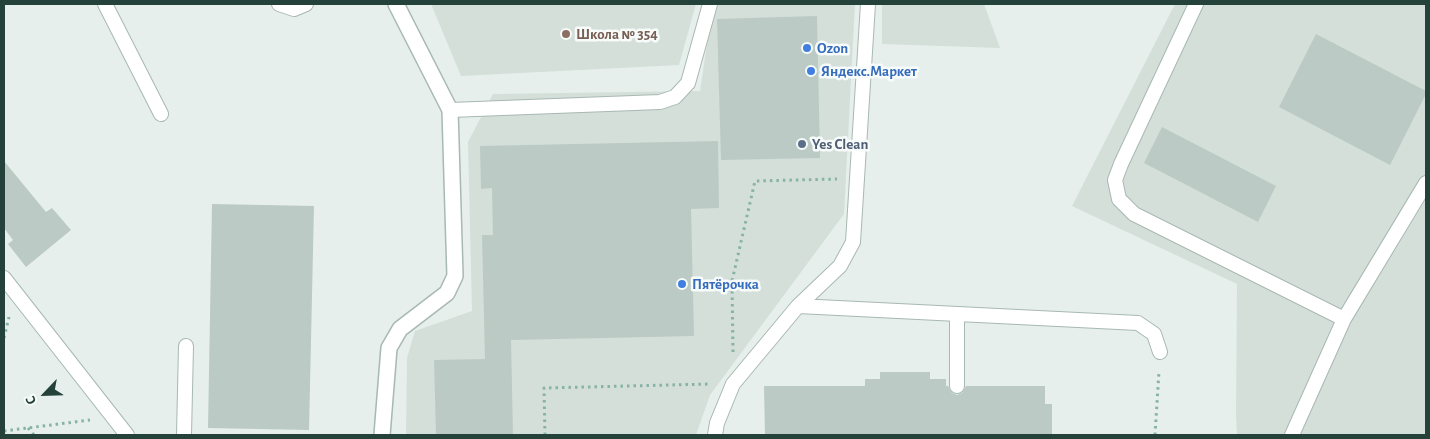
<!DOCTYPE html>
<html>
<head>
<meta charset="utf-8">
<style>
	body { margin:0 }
	#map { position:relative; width:1430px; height:439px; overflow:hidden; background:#e6efeb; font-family:"Alegreya Sans",sans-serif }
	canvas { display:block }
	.frame { position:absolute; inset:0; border:5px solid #24423a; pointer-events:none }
	.north { position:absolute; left:20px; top:369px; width:50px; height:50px; -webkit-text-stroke:4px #f7fbf9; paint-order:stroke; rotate:246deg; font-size:14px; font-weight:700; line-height:20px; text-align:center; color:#24423a }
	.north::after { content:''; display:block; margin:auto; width:18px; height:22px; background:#24423a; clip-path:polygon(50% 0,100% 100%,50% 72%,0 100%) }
</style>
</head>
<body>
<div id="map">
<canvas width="1430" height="439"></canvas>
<div class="frame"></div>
<div class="north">С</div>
</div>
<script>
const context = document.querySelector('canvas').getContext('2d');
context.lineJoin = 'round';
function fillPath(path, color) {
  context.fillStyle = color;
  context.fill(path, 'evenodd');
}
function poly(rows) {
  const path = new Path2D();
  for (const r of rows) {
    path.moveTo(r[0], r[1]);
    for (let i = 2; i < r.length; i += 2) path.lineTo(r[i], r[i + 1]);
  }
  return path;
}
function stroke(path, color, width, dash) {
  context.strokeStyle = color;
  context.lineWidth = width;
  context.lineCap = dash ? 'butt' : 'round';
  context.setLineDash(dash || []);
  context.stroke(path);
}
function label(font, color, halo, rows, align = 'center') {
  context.font = font + ' "Alegreya Sans",sans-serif';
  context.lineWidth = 5;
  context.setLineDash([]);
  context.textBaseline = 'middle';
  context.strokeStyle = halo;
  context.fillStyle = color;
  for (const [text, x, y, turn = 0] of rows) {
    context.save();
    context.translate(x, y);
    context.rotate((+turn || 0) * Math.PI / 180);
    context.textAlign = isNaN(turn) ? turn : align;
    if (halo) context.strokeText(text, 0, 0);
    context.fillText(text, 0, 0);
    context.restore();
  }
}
fillPath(poly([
	[431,4,696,4,679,65,461,76],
	[713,4,855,4,844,214,710,395,696,435,406,435,407,358,415,331,472,311,468,142,493,94,700,91],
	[882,4,984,4,1000,48,882,44],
	[1175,4,1426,4,1426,435,1237,435,1236,415,1237,284,1072,206]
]), '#d4dfda');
fillPath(poly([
	[817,16,820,158,721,160,717,19],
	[1316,34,1426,91,1426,94,1390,165,1279,107],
	[1162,127,1276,186,1258,222,1144,163],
	[718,141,719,208,691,209,694,336,511,340,513,435,436,435,434,360,485,359,482,235,493,235,492,188,481,189,480,146],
	[4,161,46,212,52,208,71,230,26,267,8,244,13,240,4,228],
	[212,204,314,206,309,430,208,428],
	[880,372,930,372,930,379,946,379,946,386,948,386,952,393,957,395,962,393,966,386,1045,386,1045,404,1052,404,1052,435,765,435,764,386,865,386,865,379,880,379]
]), '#bbcac4');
const service = poly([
	[105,4,161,114],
	[279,4,294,9,306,4],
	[1196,4,1121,164,1115,180,1119,199,1134,214,1344,319],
	[450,110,660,102,675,97,688,83,710,4],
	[4,278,127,435],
	[798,306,1138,323,1154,334,1160,352],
	[957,314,957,386],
	[184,435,186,346],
	[715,435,717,423,733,384,798,306,840,266,853,242,868,4],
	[1292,435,1344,319,1426,183]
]);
const minor = poly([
	[382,435,389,348,400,329,447,293,455,276,450,110,396,4]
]);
stroke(service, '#a8b8b2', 16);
stroke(minor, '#a8b8b2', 18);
stroke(poly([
	[4,338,9,317],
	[733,352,732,281,755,181,837,179],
	[28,428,34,435],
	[4,431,90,420],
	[545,435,544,388,711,384],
	[1155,435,1159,371]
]), '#86b3a5', 3, [2.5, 4]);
stroke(service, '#fff', 14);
stroke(minor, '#fff', 15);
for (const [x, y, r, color] of [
	[566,34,5,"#8d6e63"],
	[807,48,5,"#3f7fe0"],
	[811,71,5,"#3f7fe0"],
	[802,144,5,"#5c6f8a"],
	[682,284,5,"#3f7fe0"]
]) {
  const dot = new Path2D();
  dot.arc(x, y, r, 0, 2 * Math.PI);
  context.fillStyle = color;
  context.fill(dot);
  stroke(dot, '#f7fbf9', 2);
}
label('bold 15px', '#785e54', '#f7fbf9', [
	["Школа № 354",576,34]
], 'left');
label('bold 15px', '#366cbe', '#f7fbf9', [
	["Ozon",817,48],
	["Яндекс.Маркет",821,71],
	["Пятёрочка",692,284]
], 'left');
label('bold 15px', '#4e5e75', '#f7fbf9', [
	["Yes Clean",812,144]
], 'left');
</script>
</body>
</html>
